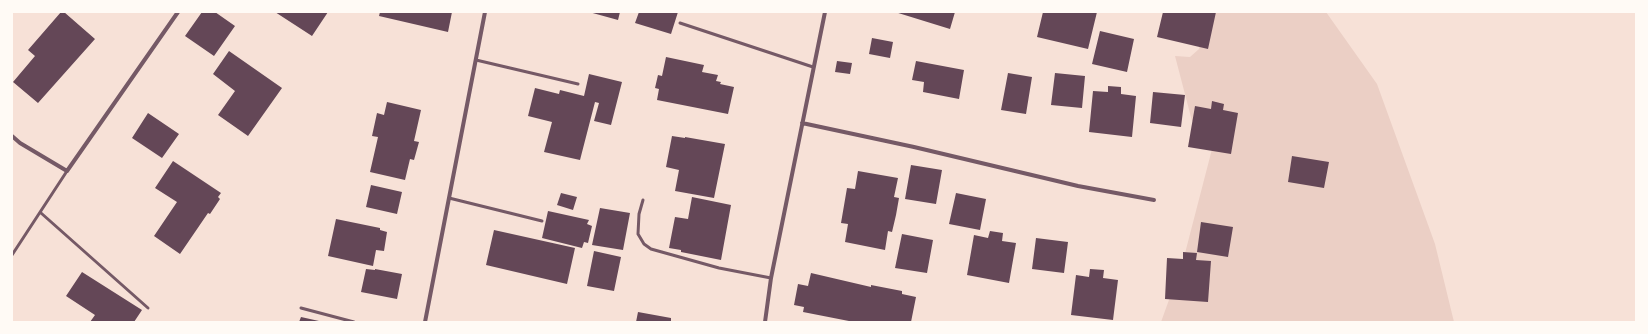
<!DOCTYPE html>
<html>
<head>
<meta charset="utf-8">
<style>
	body { margin:0 }
	#map { position:relative; width:1648px; height:334px; overflow:hidden; background:#f7e1d7; font-family:"Varela Round",sans-serif }
	canvas { display:block }
	.frame { position:absolute; inset:0; border:13px solid #fffaf5; pointer-events:none }
</style>
</head>
<body>
<div id="map">
<canvas width="1648" height="334"></canvas>
<div class="frame"></div>
</div>
<script>
const context = document.querySelector('canvas').getContext('2d');
context.lineJoin = 'round';
function fillPath(path, color) {
  context.fillStyle = color;
  context.fill(path, 'evenodd');
}
function poly(rows) {
  const path = new Path2D();
  for (const r of rows) {
    path.moveTo(r[0], r[1]);
    for (let i = 2; i < r.length; i += 2) path.lineTo(r[i], r[i + 1]);
  }
  return path;
}
function stroke(path, color, width, dash) {
  context.strokeStyle = color;
  context.lineWidth = width;
  context.lineCap = dash ? 'butt' : 'round';
  context.setLineDash(dash || []);
  context.stroke(path);
}
fillPath(poly([
	[1204,12,1326,12,1377,84,1435,244,1454,322,1161,322,1183,261,1218,126,1192,121,1175,56,1190,57,1199,49]
]), '#ebcfc5');
fillPath(poly([
	[61,12,64,12,95,39,38,103,13,82,35,56,28,50],
	[202,12,215,12,235,26,214,56,185,36],
	[275,12,328,12,312,36],
	[380,12,452,12,448,32,379,16],
	[589,12,620,12,618,20],
	[639,12,678,12,671,34,635,23],
	[895,12,955,12,950,29],
	[1043,12,1097,12,1088,49,1037,37],
	[1163,12,1216,12,1208,49,1157,37],
	[1100,31,1134,39,1127,72,1092,64],
	[872,38,893,42,890,58,869,54],
	[229,51,282,88,248,136,218,115,235,91,213,74],
	[666,57,704,65,702,72,718,75,716,81,721,82,720,84,734,87,728,114,657,100,659,89,655,88,658,75,662,76],
	[837,61,852,63,850,74,835,72],
	[916,61,964,70,959,99,923,92,924,82,912,80],
	[1008,73,1032,77,1026,114,1001,110],
	[1055,73,1085,76,1082,108,1051,105],
	[589,74,622,82,611,125,594,121,599,103,595,102,580,160,544,152,552,122,528,116,535,88,559,94,560,90,584,96],
	[1108,86,1121,87,1121,94,1136,96,1132,137,1089,132,1093,91,1108,92],
	[1153,92,1185,95,1181,127,1150,123],
	[1212,101,1224,104,1223,110,1238,113,1231,154,1188,147,1195,106,1211,109],
	[387,102,421,110,414,141,419,142,414,160,410,159,405,180,370,172,378,137,372,136,377,113,384,115],
	[148,113,179,134,162,158,132,138],
	[672,136,685,138,685,137,725,144,714,198,675,191,679,170,666,167],
	[1292,156,1329,162,1324,188,1288,182],
	[173,161,221,193,218,197,220,199,210,214,208,213,180,254,154,236,177,202,155,188],
	[911,165,942,170,936,204,905,199],
	[858,171,898,178,894,197,899,198,896,215,892,232,888,231,885,250,845,242,848,224,841,223,847,188,855,189],
	[371,185,402,192,397,214,366,207],
	[561,193,577,197,573,210,557,205],
	[956,193,986,199,980,230,949,224],
	[692,197,731,205,721,260,681,252,681,250,669,248,675,217,688,219],
	[600,208,630,213,623,250,592,245],
	[548,211,589,220,587,224,592,226,588,243,584,242,582,248,542,238],
	[336,219,380,228,380,230,387,232,384,251,376,250,373,266,328,256],
	[1201,222,1233,227,1228,257,1197,252],
	[494,230,575,248,567,284,486,265],
	[990,231,1003,233,1002,241,1016,243,1009,283,967,275,974,235,988,238],
	[902,234,933,240,927,273,895,268],
	[1036,238,1068,242,1064,273,1032,269],
	[594,251,621,257,614,291,587,286],
	[1183,252,1197,253,1196,260,1211,261,1208,302,1165,299,1167,258,1183,259],
	[366,269,375,270,375,269,402,274,397,299,361,292],
	[1090,269,1104,270,1103,278,1118,280,1113,320,1071,315,1076,275,1089,277],
	[82,272,142,310,134,322,90,322,95,315,66,296],
	[811,273,871,287,871,285,902,291,902,294,916,297,911,322,854,322,803,312,804,307,794,305,798,284,808,286],
	[638,312,671,318,671,322,636,322],
	[301,317,319,321,319,322,299,322]
]), '#644757');
stroke(poly([
	[680,23,813,67],
	[476,60,578,84],
	[449,198,542,221],
	[643,200,639,214,638,234,644,244,651,249,719,268,771,278],
	[41,213,148,308],
	[12,255,67,171],
	[301,308,354,322]
]), '#755966', 3);
stroke(poly([
	[802,123,914,147,1078,186,1154,200],
	[12,136,20,143,67,171,178,12],
	[425,322,485,12],
	[765,322,771,278,825,12]
]), '#755966', 4);
</script>
</body>
</html>
